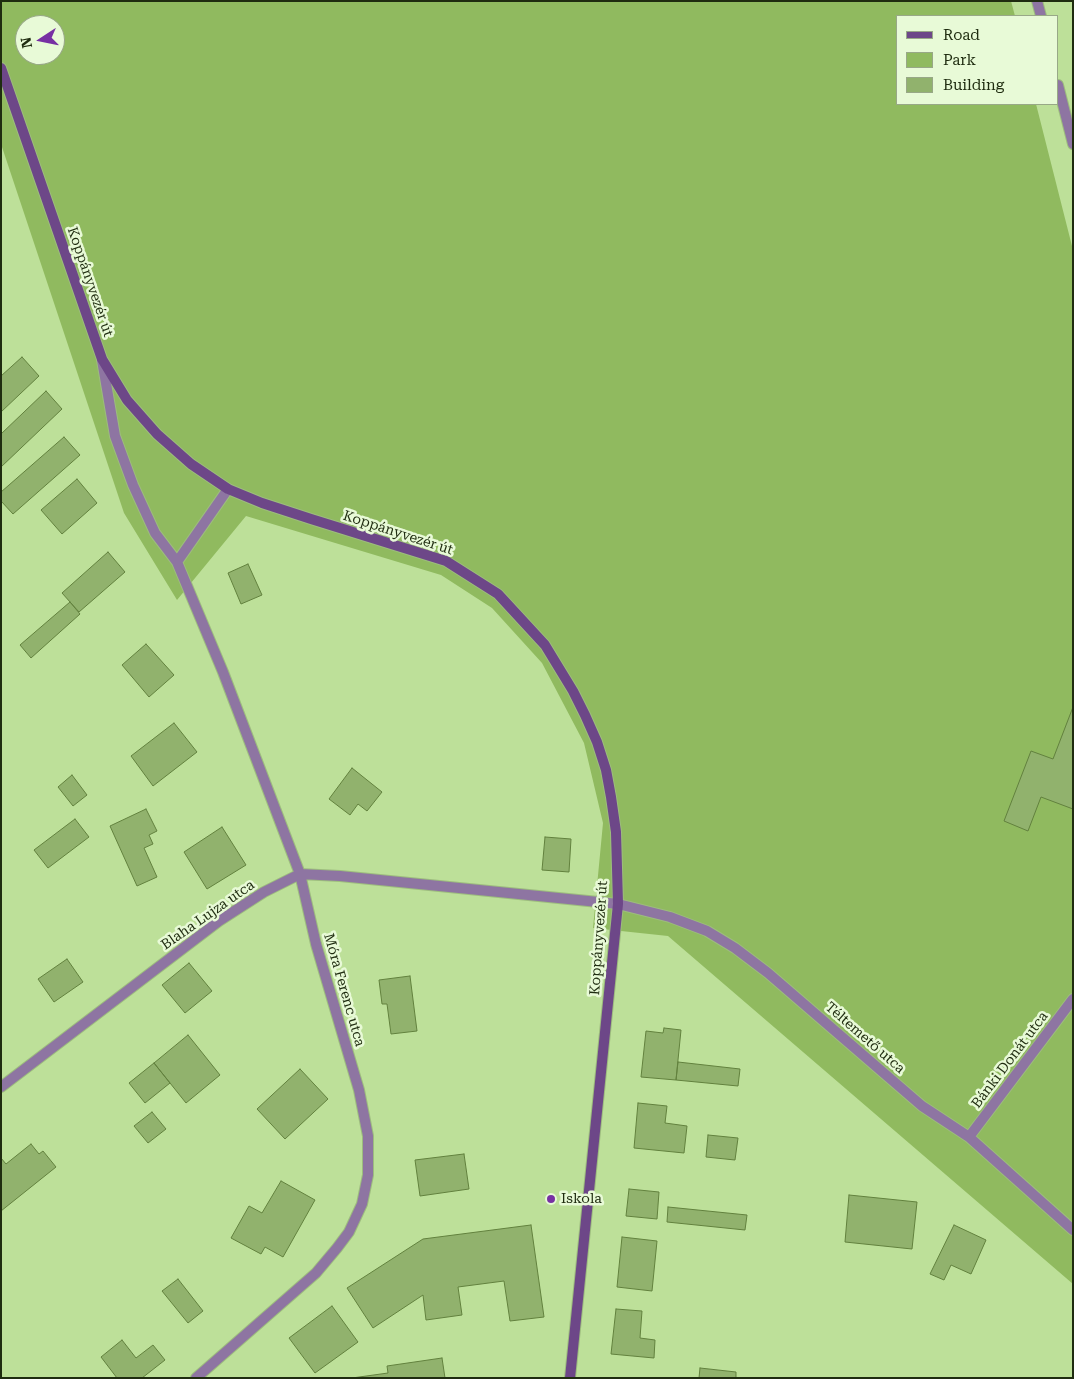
<!DOCTYPE html>
<html>
<head>
<meta charset="utf-8">
<style>
	body { margin:0 }
	#map { position:relative; width:1074px; height:1379px; overflow:hidden; background:#bde099; font-family:"Roboto Serif",serif }
	canvas { display:block }
	.frame { position:absolute; inset:0; border:2px solid #1f2c10; pointer-events:none }
	.legend { position:absolute; left:896px; top:15px; width:162px; height:90px; box-sizing:border-box; background:#e8fad7; border:1px solid #98a887; margin:0; padding:6px 9px; list-style:none; font-size:15px; color:#1f2c10 }
	.legend li { display:flex; align-items:center; gap:10px; height:25px }
	.legend b { width:25px; border:1px solid #98a887 }
	.north { position:absolute; left:15px; top:15px; width:50px; height:50px; box-sizing:border-box; background:#e8fad7; border:1px solid #98a887; border-radius:50%; rotate:259deg; font-size:14px; font-weight:700; line-height:20px; text-align:center; color:#1f2c10 }
	.north::after { content:''; display:block; margin:auto; width:18px; height:22px; background:#7730a3; clip-path:polygon(50% 0,100% 100%,50% 72%,0 100%) }
</style>
</head>
<body>
<div id="map">
<canvas width="1074" height="1379"></canvas>
<div class="frame"></div>
<ul class="legend">
<li><b style="height:6px;background:#6d4788"></b>Road</li>
<li><b style="height:14px;background:#90ba5f"></b>Park</li>
<li><b style="height:14px;background:#91b26d"></b>Building</li>
</ul>
<div class="north">N</div>
</div>
<script>
const context = document.querySelector('canvas').getContext('2d');
context.lineJoin = 'round';
function fillPath(path, color) {
  context.fillStyle = color;
  context.fill(path, 'evenodd');
}
function poly(rows) {
  const path = new Path2D();
  for (const r of rows) {
    path.moveTo(r[0], r[1]);
    for (let i = 2; i < r.length; i += 2) path.lineTo(r[i], r[i + 1]);
  }
  return path;
}
function stroke(path, color, width, dash) {
  context.strokeStyle = color;
  context.lineWidth = width;
  context.lineCap = dash ? 'butt' : 'round';
  context.setLineDash(dash || []);
  context.stroke(path);
}
function label(font, color, halo, rows, align = 'center') {
  context.font = font + ' "Roboto Serif",serif';
  context.lineWidth = 5;
  context.setLineDash([]);
  context.textBaseline = 'middle';
  context.strokeStyle = halo;
  context.fillStyle = color;
  for (const [text, x, y, turn = 0] of rows) {
    context.save();
    context.translate(x, y);
    context.rotate((+turn || 0) * Math.PI / 180);
    context.textAlign = isNaN(turn) ? turn : align;
    if (halo) context.strokeText(text, 0, 0);
    context.fillText(text, 0, 0);
    context.restore();
  }
}
fillPath(poly([
	[1,1,1011,1,1015,16,898,16,898,104,1036,104,1073,250,1073,1284,668,936,593,928,603,823,584,743,542,663,492,608,441,575,246,516,177,600,124,513,1,144],
	[25,25,55,25,55,55,25,55]
]), '#90ba5f');
const building = poly([
	[22,357,39,376,1,412,1,376,22,357],
	[46,391,62,409,1,467,1,434,46,391],
	[64,437,80,455,13,514,1,501,1,492,64,437],
	[77,479,97,503,62,534,41,510,77,479],
	[108,552,125,572,79,612,62,593,108,552],
	[248,564,262,595,241,604,228,573,248,564],
	[70,602,80,614,31,658,20,645,70,602],
	[146,644,174,675,149,697,122,665,146,644],
	[1073,707,1073,809,1041,797,1028,831,1004,821,1031,751,1053,759,1073,707],
	[174,723,197,752,153,786,131,756,174,723],
	[352,768,382,792,367,811,358,804,350,815,329,799,352,768],
	[72,775,87,795,73,806,58,787,72,775],
	[146,809,157,831,149,835,153,844,144,848,157,877,137,886,110,826,146,809],
	[75,819,89,837,48,868,34,850,75,819],
	[222,827,246,865,207,889,184,852,222,827],
	[545,837,571,839,569,872,542,870,545,837],
	[67,959,83,982,54,1002,38,979,67,959],
	[189,963,212,991,185,1013,162,985,189,963],
	[410,976,417,1031,391,1034,387,1004,382,1004,379,980,410,976],
	[664,1028,681,1030,676,1080,641,1077,646,1031,663,1033,664,1028],
	[188,1035,220,1075,186,1103,154,1063,188,1035],
	[678,1062,740,1069,738,1086,676,1080,678,1062],
	[154,1063,170,1083,145,1103,129,1083,154,1063],
	[300,1069,328,1099,285,1139,257,1109,300,1069],
	[638,1103,667,1106,665,1123,687,1126,684,1153,634,1148,638,1103],
	[152,1112,166,1129,148,1143,134,1126,152,1112],
	[708,1135,738,1138,735,1160,706,1157,708,1135],
	[31,1144,39,1154,43,1151,56,1167,1,1211,1,1158,6,1164,31,1144],
	[464,1154,469,1189,420,1196,415,1160,464,1154],
	[281,1181,315,1200,283,1257,265,1247,261,1254,231,1238,249,1206,262,1213,281,1181],
	[629,1189,659,1192,657,1219,626,1216,629,1189],
	[849,1195,917,1202,912,1249,845,1242,849,1195],
	[668,1207,747,1215,745,1230,667,1222,668,1207],
	[531,1225,544,1317,510,1321,504,1281,458,1287,462,1315,426,1320,423,1295,373,1328,347,1288,423,1239,531,1225],
	[954,1225,986,1240,971,1274,951,1265,944,1280,930,1274,954,1225],
	[622,1237,657,1241,652,1291,617,1287,622,1237],
	[178,1279,203,1311,188,1323,162,1291,178,1279],
	[332,1306,358,1342,315,1373,289,1338,332,1306],
	[616,1309,642,1311,640,1338,655,1340,654,1358,611,1354,616,1309],
	[122,1340,136,1358,153,1345,165,1360,142,1378,117,1378,101,1357,122,1340],
	[442,1358,445,1378,352,1378,388,1373,387,1366,442,1358],
	[700,1368,736,1372,736,1378,699,1378,700,1368]
]);
fillPath(building, '#91b26d');
stroke(building, '#62813e', 1);
const lane = poly([
	[1037,1,1041,16],
	[1058,85,1073,144]
]);
const street = poly([
	[102,360,115,436,133,485,155,533,177,562,223,672,300,874,316,944,359,1090,368,1136,368,1175,362,1204,349,1232,337,1248,316,1273,196,1378],
	[177,562,228,489],
	[1,1087,219,921,264,892,300,874,340,876,618,904,670,917,707,931,735,948,768,973,922,1106,969,1137,1073,1230],
	[969,1137,1073,999]
]);
const secondary = poly([
	[1,68,102,359,127,400,157,434,191,464,228,489,262,503,311,519,446,561,498,594,545,645,573,691,585,715,597,742,606,770,611,797,616,832,618,904,570,1378]
]);
stroke(lane, '#9dbc7e', 12);
stroke(street, '#9dbc7e', 12);
stroke(secondary, '#9dbc7e', 12);
stroke(lane, '#8e75a2', 10);
stroke(street, '#8e75a2', 10);
stroke(secondary, '#6d4788', 10);
for (const [x, y, r, color] of [
	[551,1199,5,"#7730a3"]
]) {
  const dot = new Path2D();
  dot.arc(x, y, r, 0, 2 * Math.PI);
  context.fillStyle = color;
  context.fill(dot);
  stroke(dot, '#e8fad7', 2);
}
label('14px', '#1f2c10', '#e8fad7', [
	["Koppányvezér út",90,282,71],
	["Koppányvezér út",398,533,18],
	["Blaha Lujza utca",208,915,-35],
	["Koppányvezér út",599,938,-86],
	["Móra Ferenc utca",344,990,74],
	["Téltemető utca",865,1038,41],
	["Bánki Donát utca",1010,1060,-53]
]);
label('14px', '#1f2c10', '#e8fad7', [
	["Iskola",561,1199]
], 'left');
</script>
</body>
</html>
